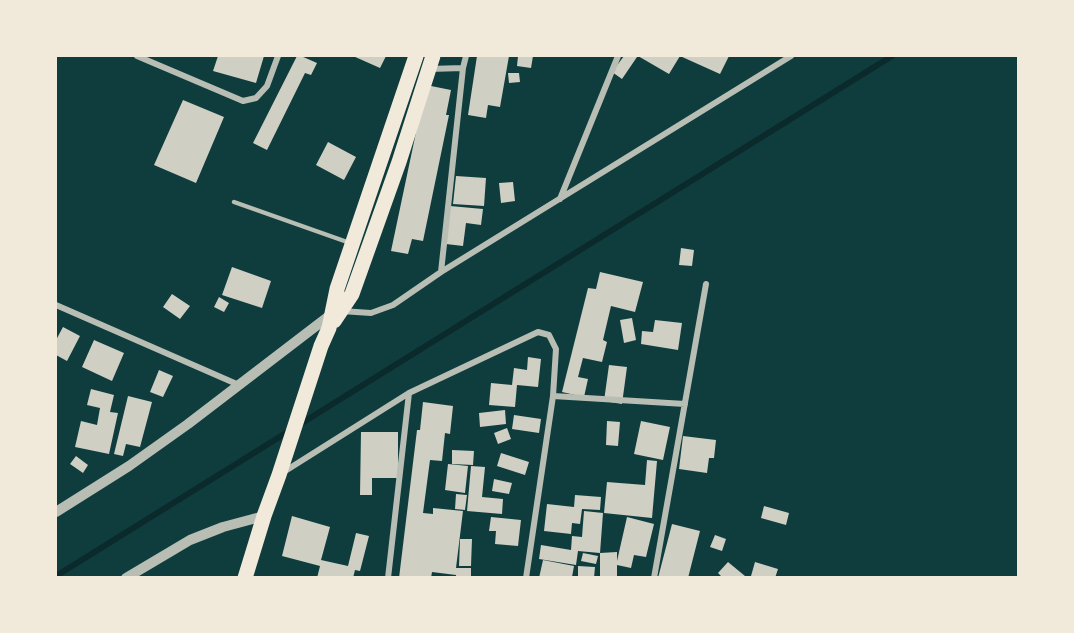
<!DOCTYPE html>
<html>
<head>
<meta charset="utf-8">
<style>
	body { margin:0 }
	#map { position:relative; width:1074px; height:633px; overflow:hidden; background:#0f3d3e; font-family:"Open Sans",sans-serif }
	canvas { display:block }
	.frame { position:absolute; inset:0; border:57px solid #f1e9da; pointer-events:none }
</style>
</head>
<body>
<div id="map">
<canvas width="1074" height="633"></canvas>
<div class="frame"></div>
</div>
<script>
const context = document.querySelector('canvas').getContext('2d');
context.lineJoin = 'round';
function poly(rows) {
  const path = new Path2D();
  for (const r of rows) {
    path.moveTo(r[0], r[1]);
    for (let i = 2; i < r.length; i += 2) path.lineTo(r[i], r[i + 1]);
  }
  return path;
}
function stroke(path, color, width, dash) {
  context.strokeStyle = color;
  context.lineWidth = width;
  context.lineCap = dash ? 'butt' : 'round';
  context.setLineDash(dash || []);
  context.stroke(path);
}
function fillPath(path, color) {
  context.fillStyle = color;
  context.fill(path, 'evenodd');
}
stroke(poly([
	[56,576,892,56]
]), '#0a2a2b', 6);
fillPath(poly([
	[218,56,264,56,256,83,213,71],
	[297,56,301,56,317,63,311,75,305,73,267,150,253,143],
	[353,56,386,56,380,68],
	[477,56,509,56,500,107,488,105,486,118,468,115],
	[518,56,533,56,531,68,517,66],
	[624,56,635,56,637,57,622,79,612,72],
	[638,56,729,56,720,74,680,56,669,74],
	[508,73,519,73,520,82,509,83],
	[426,85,451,90,446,115,449,115,423,241,412,239,408,254,391,251],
	[183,100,224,117,196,183,154,165],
	[328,142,356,157,344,180,316,165],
	[456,176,486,178,484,206,453,204],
	[513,182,515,201,501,203,499,183],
	[450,206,483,209,481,225,466,223,463,246,446,244],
	[681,248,694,250,692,266,679,265],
	[232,267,271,281,262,308,222,295],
	[600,272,643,282,635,312,611,306,603,340,607,342,602,362,583,358,578,377,588,379,584,397,562,392,588,288,596,289],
	[172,294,190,306,180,319,163,307],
	[219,297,229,303,224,312,214,307],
	[632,318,636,340,624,343,620,320],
	[655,320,682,323,678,350,641,344,642,331,653,332],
	[63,327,80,336,67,361,56,355,56,340],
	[94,340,124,353,112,381,82,367],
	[528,357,541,359,538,387,517,385,515,407,489,405,491,383,512,385,514,368,527,370],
	[609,365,627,367,622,404,604,401],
	[159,370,173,376,163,397,150,392],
	[91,389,114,395,110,412,118,413,109,454,75,447,81,421,97,425,100,408,87,405],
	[128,396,152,402,140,447,126,444,123,456,114,454],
	[423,402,453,406,450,434,445,433,442,461,430,460,423,513,433,514,433,508,463,511,456,568,471,568,471,578,456,578,456,575,432,572,431,578,399,578,417,430,420,430],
	[505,410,506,424,480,427,479,413],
	[514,415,541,419,539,433,512,429],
	[607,421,620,422,618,446,606,445],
	[641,421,670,427,663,460,634,454],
	[507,428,511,439,498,444,494,433],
	[361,432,398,432,398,478,372,478,372,495,360,495],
	[683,436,716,440,714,458,709,458,707,473,679,469],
	[452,450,474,451,473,465,452,464],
	[501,453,529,462,525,475,497,466],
	[76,456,88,465,83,473,70,464],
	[647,460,657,461,652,518,604,513,607,482,645,485],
	[448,464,468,466,465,493,445,490],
	[471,466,485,467,482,497,503,499,502,514,467,511],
	[494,479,512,483,509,494,492,491],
	[456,494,467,495,465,510,455,509],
	[575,495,601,497,600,510,582,509,580,524,572,523,571,534,544,531,547,504,574,507],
	[764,506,789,513,786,525,761,518],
	[584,511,603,513,600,553,578,551,576,565,539,559,541,545,571,550,572,536,582,537],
	[292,516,330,527,321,560,348,566,356,533,369,536,360,571,355,570,353,578,317,578,320,566,282,556],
	[491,517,521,520,518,546,495,544,496,531,489,531],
	[627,517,654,524,646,557,634,555,631,568,617,565,617,576,600,576,600,553,617,552,617,561],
	[672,524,700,531,688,578,658,578],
	[715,535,726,539,722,551,710,547],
	[460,539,472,539,471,566,459,566],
	[583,553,598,556,596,564,581,561],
	[543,560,574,566,572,577,539,578],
	[728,562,745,576,743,578,723,578,718,573],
	[755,562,778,569,775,578,756,578,751,576],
	[578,566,595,567,594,578,578,578]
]), '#cfcfc3');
stroke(poly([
	[234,202,350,243]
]), '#b8beb3', 4.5);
stroke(poly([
	[137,56,243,101,256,98,267,86,278,56],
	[429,69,463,68,466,56],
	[560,199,618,56],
	[441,272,463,68],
	[56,305,239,385],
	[341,311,371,313,393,305,441,272,791,56],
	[553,396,685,404],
	[282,473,409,393,538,332,549,335,556,349,553,396,526,578],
	[388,578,409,393],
	[654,578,706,284]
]), '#b8beb3', 6);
stroke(poly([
	[56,512,129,466,188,424,333,313],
	[126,578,190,540,223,527,264,516]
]), '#b8beb3', 10);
stroke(poly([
	[334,321,352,294,399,162,433,56],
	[245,578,264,516,279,475,321,346,329,328,337,289,416,56]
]), '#f1e9da', 15);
</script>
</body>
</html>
